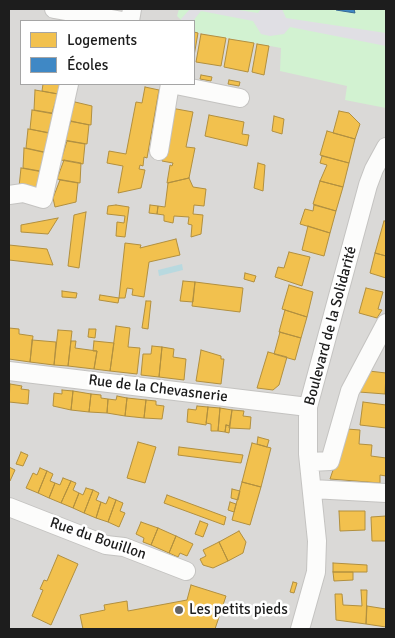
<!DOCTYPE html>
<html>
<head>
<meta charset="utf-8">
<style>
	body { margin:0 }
	#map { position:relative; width:395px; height:638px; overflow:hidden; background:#ebe9e5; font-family:Signika,sans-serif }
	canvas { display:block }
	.frame { position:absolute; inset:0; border:10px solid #1d1d1d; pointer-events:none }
	.legend { position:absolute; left:20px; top:20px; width:175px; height:65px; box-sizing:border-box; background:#fff; border:1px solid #a5a5a5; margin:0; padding:6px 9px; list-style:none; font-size:15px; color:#1d1d1d }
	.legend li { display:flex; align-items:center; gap:10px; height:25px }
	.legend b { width:25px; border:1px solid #a5a5a5 }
</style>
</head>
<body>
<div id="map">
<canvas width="395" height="638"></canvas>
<div class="frame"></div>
<ul class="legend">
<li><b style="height:14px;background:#f2c14e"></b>Logements</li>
<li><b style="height:14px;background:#3f88c5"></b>Écoles</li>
</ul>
</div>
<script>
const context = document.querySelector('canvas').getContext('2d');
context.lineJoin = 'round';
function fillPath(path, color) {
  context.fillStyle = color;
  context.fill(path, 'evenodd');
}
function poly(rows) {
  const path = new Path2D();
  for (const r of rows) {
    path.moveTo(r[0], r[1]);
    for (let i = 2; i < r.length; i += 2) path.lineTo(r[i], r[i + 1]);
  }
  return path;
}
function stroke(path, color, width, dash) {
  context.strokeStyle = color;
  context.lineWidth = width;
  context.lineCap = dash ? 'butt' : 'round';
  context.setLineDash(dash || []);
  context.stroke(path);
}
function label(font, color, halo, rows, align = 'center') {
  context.font = font + ' Signika,sans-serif';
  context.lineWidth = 5;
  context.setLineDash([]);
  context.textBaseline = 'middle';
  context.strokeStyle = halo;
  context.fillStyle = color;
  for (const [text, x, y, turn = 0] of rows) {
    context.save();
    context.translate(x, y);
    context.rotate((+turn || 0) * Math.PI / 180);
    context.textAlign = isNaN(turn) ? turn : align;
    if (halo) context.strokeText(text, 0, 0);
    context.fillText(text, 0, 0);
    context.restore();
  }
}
fillPath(poly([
	[9,9,386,9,386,629,9,629],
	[21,21,194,21,194,84,21,84]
]), '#dad9d7');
fillPath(poly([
	[179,9,329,9,354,13,354,9,386,9,386,108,345,100,347,86,280,71,281,48,194,32,194,21,182,21,177,16]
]), '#d2f2d1');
fillPath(poly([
	[190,9,232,9,258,13,261,9,282,9,286,18,386,33,386,46,290,27,284,34,270,36,261,34,253,21,201,11,193,21,182,21,181,19]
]), '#e0dfe4');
fillPath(poly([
	[182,264,183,270,159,276,158,270]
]), '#b8d9df');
const homes = poly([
	[194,32,198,33,194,56,194,32],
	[201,34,226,38,221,66,196,62,201,34],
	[229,39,254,43,248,72,224,67,229,39],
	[257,44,269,46,264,75,252,72,257,44],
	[201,75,212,77,211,81,200,79,201,75],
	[229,80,240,82,239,86,228,84,229,80],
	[43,84,60,84,58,94,42,91,43,84],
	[145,87,159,90,147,158,144,157,143,166,140,165,139,169,145,170,141,188,118,193,123,166,107,163,109,151,126,154,136,102,142,103,145,87],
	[35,90,58,94,52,113,34,110,35,90],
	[75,102,92,106,91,125,68,121,75,102],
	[171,108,193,112,186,147,195,148,189,178,167,183,170,165,172,166,173,163,162,161,171,108],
	[32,110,54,114,48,133,30,129,32,110],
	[339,111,349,113,360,124,355,139,333,133,339,111],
	[209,115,244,122,242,134,249,135,247,146,205,136,209,115],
	[274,116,284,119,282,134,272,131,274,116],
	[71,121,89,125,87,144,64,140,71,121],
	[28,129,51,133,44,152,26,148,28,129],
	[327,131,355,139,349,163,320,155,327,131],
	[67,141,85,144,83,164,61,160,67,141],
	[24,148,47,153,40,171,23,168,24,148],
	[322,156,349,163,343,187,320,181,327,165,320,163,322,156],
	[64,160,81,163,80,183,57,179,64,160],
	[258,163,265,165,263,191,254,188,258,163],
	[21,168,43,172,37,191,19,187,21,168],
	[189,178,193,187,206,189,204,206,194,205,193,214,203,215,201,234,191,237,192,225,188,224,189,217,174,216,173,223,164,221,164,215,157,214,158,206,165,207,168,183,189,178],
	[60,180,78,183,76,202,55,207,53,198,60,180],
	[320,181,343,187,336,211,313,204,320,181],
	[116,205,129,207,125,237,116,236,117,222,124,223,125,216,107,214,108,206,116,205],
	[150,205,158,206,157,214,149,213,150,205],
	[314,205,336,211,330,233,300,224,305,209,313,211,314,205],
	[86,212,79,268,68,266,74,215,86,212],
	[58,218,48,234,21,232,21,225,58,218],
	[384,221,386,221,386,256,375,253,384,221],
	[308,226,330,233,324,256,302,250,308,226],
	[176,239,180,255,149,262,144,297,132,295,133,289,127,288,125,298,119,298,125,243,141,245,140,248,176,239],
	[9,245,47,249,53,265,9,260,9,245],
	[289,252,310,257,302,286,275,277,278,267,284,268,289,252],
	[375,253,386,256,386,278,370,273,375,253],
	[245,273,256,276,254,282,244,279,245,273],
	[183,281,195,282,193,302,180,301,183,281],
	[195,282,243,288,240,312,192,306,195,282],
	[289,285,313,292,307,317,282,309,289,285],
	[366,288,383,292,378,309,382,310,377,318,359,313,366,288],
	[62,291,77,293,76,298,62,297,62,291],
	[100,295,119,298,118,303,99,300,100,295],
	[146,301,151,301,148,329,142,328,146,301],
	[285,310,307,317,301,338,279,332,285,310],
	[116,326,130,328,128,347,140,348,137,374,110,371,116,326],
	[9,328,19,329,19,334,33,336,30,362,9,359,9,328],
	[89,329,96,329,95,338,88,337,89,329],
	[58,330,72,331,68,366,54,365,58,330],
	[280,332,301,338,295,360,274,354,280,332],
	[32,340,56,342,54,365,30,362,32,340],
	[71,341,76,341,75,348,97,351,94,369,68,366,71,341],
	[94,341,114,343,110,371,94,369,97,351,93,351,94,341],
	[152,346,162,347,159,377,141,375,143,354,151,354,152,346],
	[162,347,174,349,173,357,186,359,184,380,159,377,162,347],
	[201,350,221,356,221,359,224,359,221,384,196,381,201,350],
	[268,352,287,357,279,385,273,390,257,388,268,352],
	[369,371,386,373,385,394,359,392,369,371],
	[10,384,22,386,21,389,29,390,28,404,9,402,10,384],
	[62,390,73,391,71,410,53,406,54,393,62,394,62,390],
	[73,391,91,394,89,412,71,410,73,391],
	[91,394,101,395,101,398,108,399,107,413,89,412,91,394],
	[117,396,127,398,125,416,107,413,108,399,116,400,117,396],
	[127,398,146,400,144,418,125,416,127,398],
	[146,400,156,401,156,405,164,406,162,419,144,418,146,400],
	[363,402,386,405,386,428,360,425,363,402],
	[197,406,208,407,206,425,187,422,188,409,196,410,197,406],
	[208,407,220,408,218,431,211,431,211,424,206,423,208,407],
	[220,408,232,410,230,426,226,425,225,432,218,431,220,408],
	[232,410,244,411,243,416,251,417,250,429,229,428,232,410],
	[226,425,230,426,229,433,225,432,226,425],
	[347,429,360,430,359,444,372,445,371,456,386,458,386,476,380,475,380,483,330,479,347,429],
	[258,437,269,440,267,447,257,444,258,437],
	[138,442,156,447,145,483,127,478,138,442],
	[252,443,271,448,261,487,242,482,252,443],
	[179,447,243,455,241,463,178,455,179,447],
	[21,452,28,455,23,466,16,464,21,452],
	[9,467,15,470,10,481,9,481,9,467],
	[40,468,47,471,38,493,26,488,33,473,37,475,40,468],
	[47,471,53,474,50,481,55,483,49,498,38,493,47,471],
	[63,478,71,481,61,503,49,498,55,483,60,485,63,478],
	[71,481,76,483,73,490,79,493,73,508,61,503,71,481],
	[242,482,261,487,250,525,232,520,242,482],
	[86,488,93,490,84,513,73,508,79,493,83,495,86,488],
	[232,489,240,491,238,500,231,498,232,489],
	[93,490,99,493,96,500,101,502,96,518,84,513,93,490],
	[167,495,226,517,224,525,164,503,167,495],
	[109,497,116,500,108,522,96,518,101,502,106,504,109,497],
	[116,500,123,503,120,511,125,513,119,527,108,522,116,500],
	[230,502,236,504,234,512,228,510,230,502],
	[339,511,365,511,365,530,340,531,339,511],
	[386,516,386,541,372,541,371,517,386,516],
	[200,521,208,524,203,537,195,534,200,521],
	[141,522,158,528,151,545,143,542,144,538,136,534,141,522],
	[158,528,176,536,169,553,151,545,158,528],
	[239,531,246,542,243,553,228,561,219,542,239,531],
	[176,536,193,544,187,556,180,553,178,557,169,553,176,536],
	[219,542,228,561,213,568,203,565,200,559,206,556,203,550,219,542],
	[58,555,78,564,51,625,32,616,43,590,40,589,44,580,47,581,58,555],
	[333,563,367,565,367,572,333,572,333,563],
	[333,572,353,572,353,580,334,581,333,572],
	[293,582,297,583,294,593,290,592,293,582],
	[191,585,226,596,215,629,83,629,80,615,105,610,104,605,127,601,128,611,187,600,191,585],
	[361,590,367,590,366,624,336,620,335,594,342,594,343,605,362,606,361,590],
	[367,606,386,609,386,627,366,624,367,606]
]);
fillPath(homes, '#f2c14e');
stroke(homes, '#b2903f', 1);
const schools = poly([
	[336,9,354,9,355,13,336,10,336,9]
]);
fillPath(schools, '#3f88c5');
stroke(schools, '#356893', 1);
const minor = poly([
	[54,9,123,21],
	[130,21,132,9],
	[171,84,240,98],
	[159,151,170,84],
	[9,195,23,193,43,199,69,84],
	[9,371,308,407],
	[310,462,330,461,350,391,386,323],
	[312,489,386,493],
	[9,507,106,545,124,547,186,571],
	[300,629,316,572,317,541,308,454,308,407,368,185,374,169,386,147]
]);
stroke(minor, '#c4c3c1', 20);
stroke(minor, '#fcfcfb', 18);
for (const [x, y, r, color] of [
	[179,610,5,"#656463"]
]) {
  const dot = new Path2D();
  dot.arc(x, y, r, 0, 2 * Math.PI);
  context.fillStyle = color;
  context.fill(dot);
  stroke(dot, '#fff', 2);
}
label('15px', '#1d1d1d', '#fff', [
	["Boulevard de la Solidarité",331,326,-75],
	["Rue de la Chevasnerie",158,389,7],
	["Rue du Bouillon",98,539,19]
]);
label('15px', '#1d1d1d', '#fff', [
	["Les petits pieds",189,610]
], 'left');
</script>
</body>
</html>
